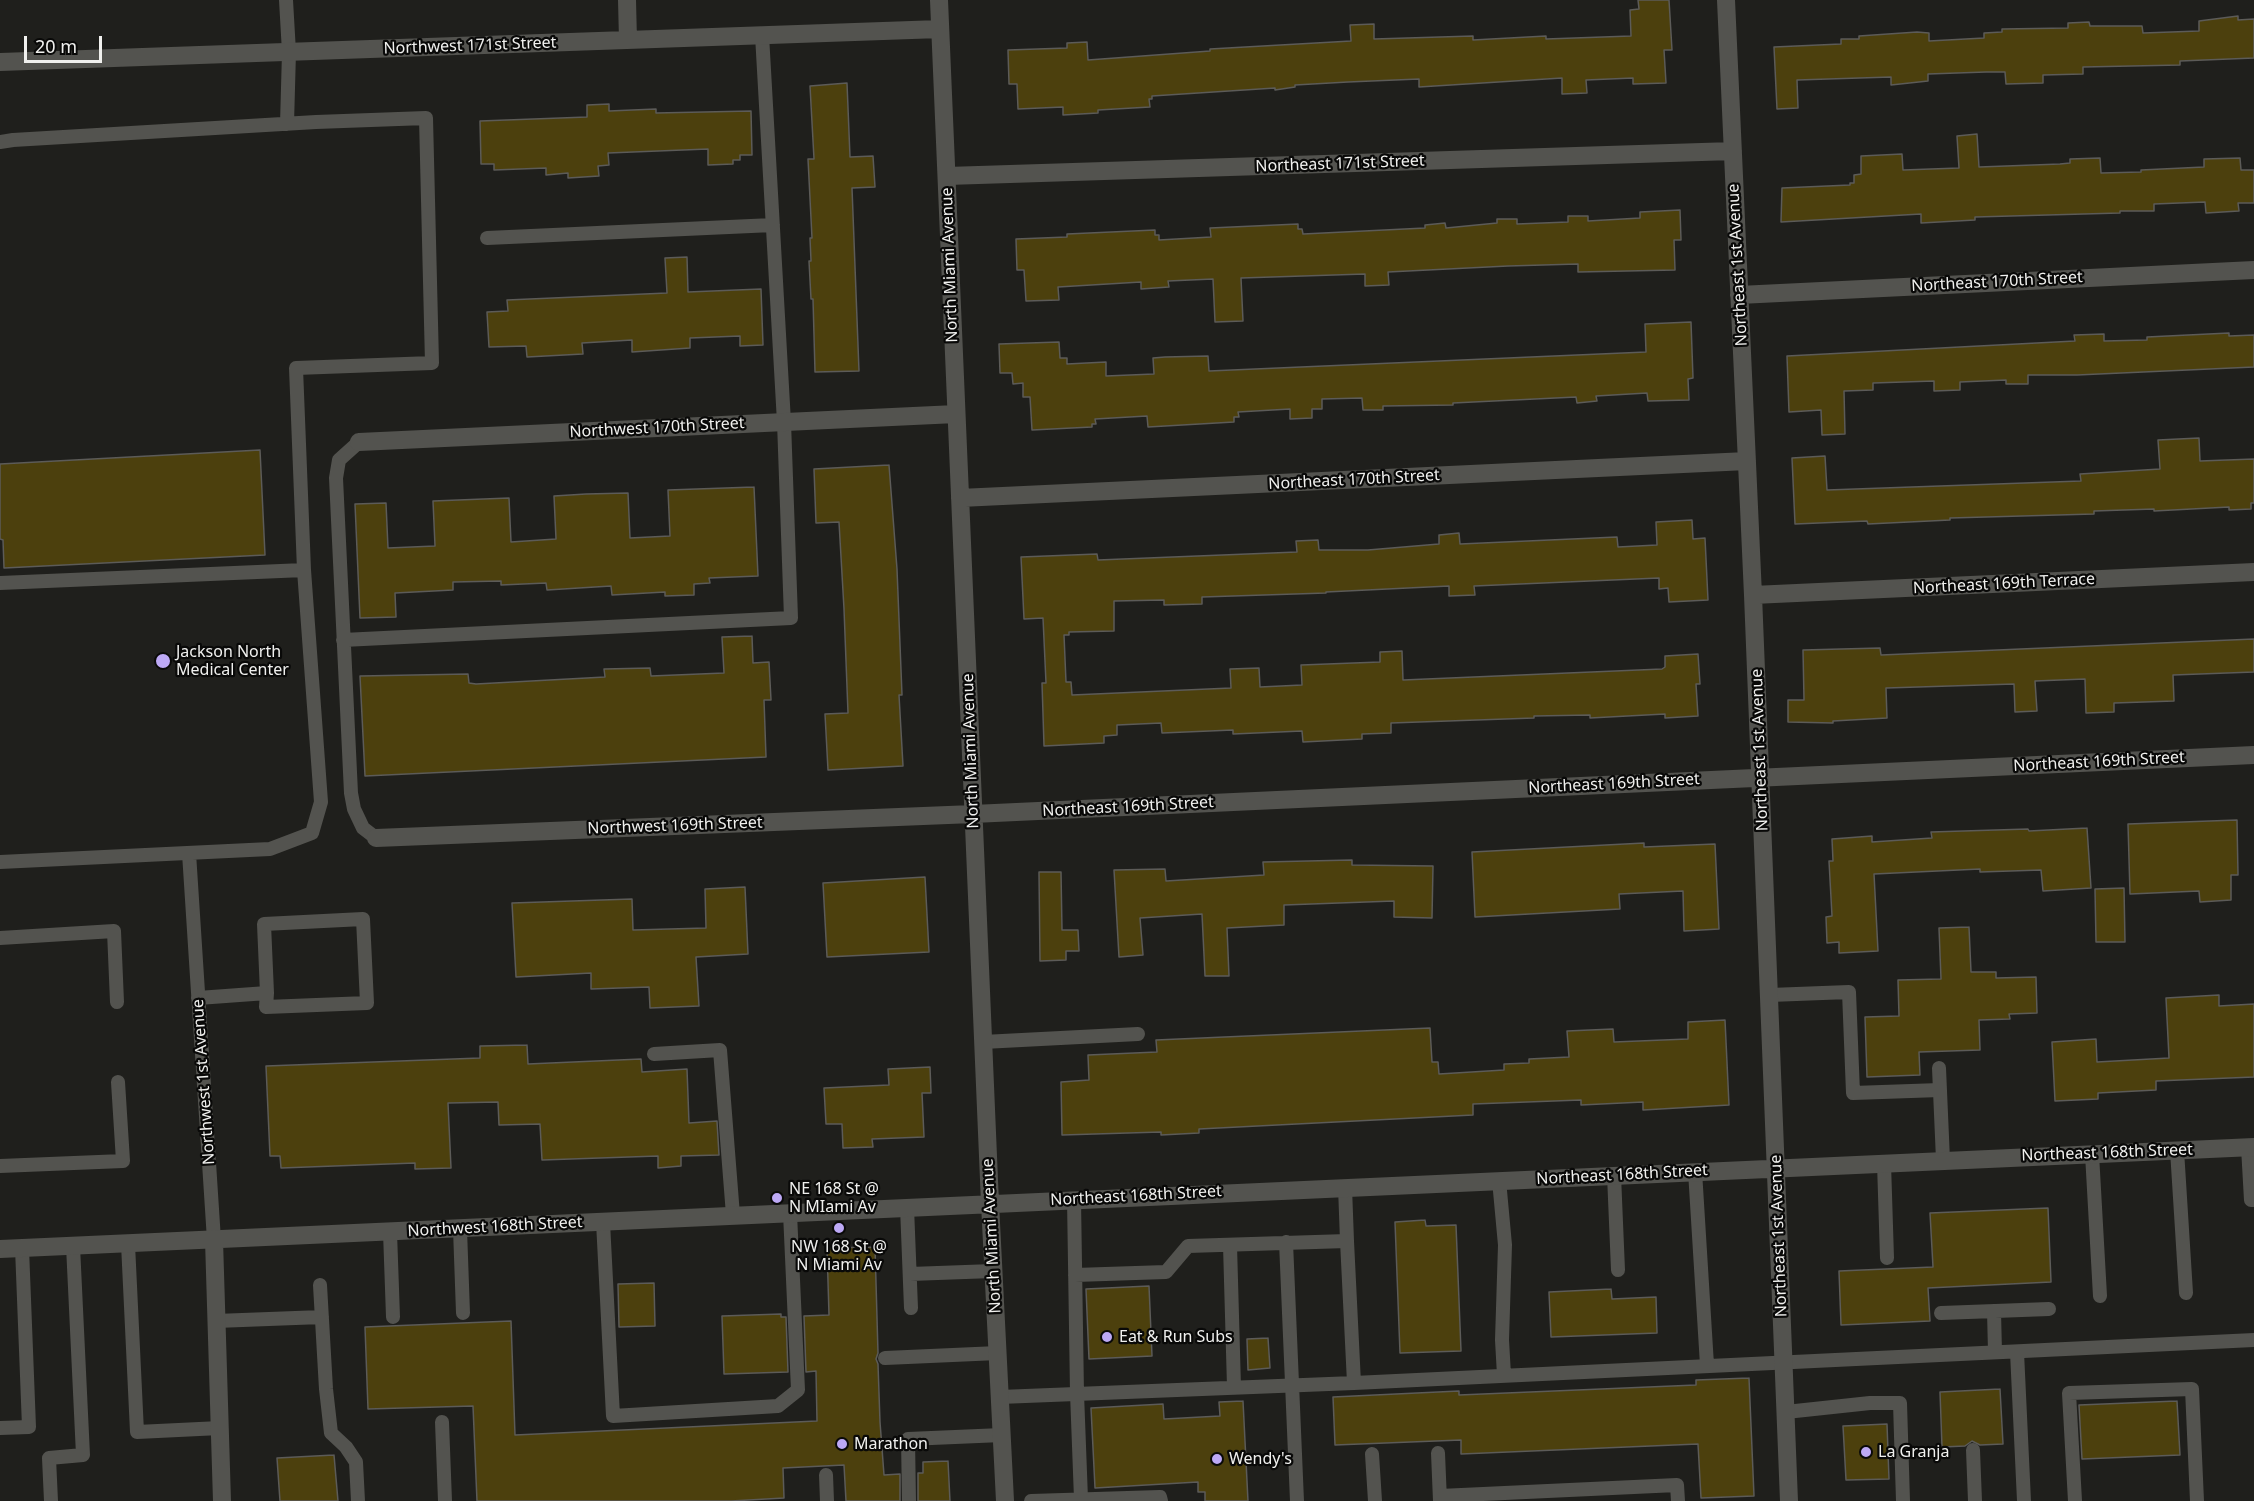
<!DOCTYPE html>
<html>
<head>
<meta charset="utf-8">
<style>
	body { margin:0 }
	#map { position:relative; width:2254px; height:1501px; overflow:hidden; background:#1f1f1c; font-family:"Noto Sans",sans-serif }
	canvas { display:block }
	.scale { position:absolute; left:24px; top:36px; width:78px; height:27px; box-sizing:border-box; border:3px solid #f0f0ee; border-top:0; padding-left:8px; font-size:18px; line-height:21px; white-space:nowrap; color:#f0f0ee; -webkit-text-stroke:4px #090908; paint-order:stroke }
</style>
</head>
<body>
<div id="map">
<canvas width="2254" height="1501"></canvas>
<div class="scale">20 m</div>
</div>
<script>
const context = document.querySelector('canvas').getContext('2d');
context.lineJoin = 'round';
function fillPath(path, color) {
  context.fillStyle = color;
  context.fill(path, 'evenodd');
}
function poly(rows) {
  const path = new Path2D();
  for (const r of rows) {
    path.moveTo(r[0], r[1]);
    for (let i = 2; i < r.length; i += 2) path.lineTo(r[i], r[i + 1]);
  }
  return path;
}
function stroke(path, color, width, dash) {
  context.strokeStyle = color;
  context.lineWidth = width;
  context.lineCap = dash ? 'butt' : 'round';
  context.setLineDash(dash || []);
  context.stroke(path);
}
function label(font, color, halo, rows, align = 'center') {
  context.font = font + ' "Noto Sans",sans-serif';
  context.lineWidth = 4.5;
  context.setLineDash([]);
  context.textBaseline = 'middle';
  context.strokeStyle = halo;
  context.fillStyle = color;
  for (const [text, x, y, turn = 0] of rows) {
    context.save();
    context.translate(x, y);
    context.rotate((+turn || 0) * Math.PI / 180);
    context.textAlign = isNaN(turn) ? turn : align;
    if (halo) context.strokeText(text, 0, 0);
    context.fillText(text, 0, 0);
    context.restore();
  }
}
const building = poly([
	[1638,0,1669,0,1672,50,1664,50,1666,83,1633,84,1633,78,1586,80,1587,93,1562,94,1562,78,1419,87,1419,79,1348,82,1295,85,1295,87,1275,90,1275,88,1152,96,1152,99,1149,99,1150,107,1098,110,1098,113,1063,115,1063,107,1018,109,1017,84,1009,84,1008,50,1067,48,1067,43,1087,42,1088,60,1210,51,1210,49,1351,41,1350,25,1374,24,1374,39,1473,36,1473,40,1546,36,1546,39,1631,36,1630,10,1639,9,1638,0],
	[2238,16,2238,20,2254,19,2254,58,2180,61,2180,65,2083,67,2083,74,2043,75,2043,83,2006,84,2005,72,1986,72,1928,74,1928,81,1891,85,1891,77,1797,80,1798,108,1777,109,1774,47,1841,44,1841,39,1859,39,1859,36,1917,32,1929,33,1929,41,1984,38,1984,33,2002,32,2002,29,2068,28,2068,23,2089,22,2090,26,2142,26,2143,33,2199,31,2199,21,2238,16],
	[847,83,850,157,873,156,875,187,852,188,859,371,815,372,813,299,811,299,809,261,811,261,810,238,812,238,808,159,814,159,810,86,847,83],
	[609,104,609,111,656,109,656,113,751,111,752,155,740,155,740,160,733,160,733,164,708,165,708,149,608,153,609,165,598,166,599,176,568,178,568,173,546,175,546,168,494,170,494,164,481,164,480,121,587,117,587,105,609,104],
	[1977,134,1979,167,2060,164,2070,163,2070,159,2100,158,2101,173,2141,172,2141,170,2204,167,2204,159,2240,158,2241,170,2254,170,2254,203,2238,203,2239,211,2206,213,2205,202,2154,204,2154,211,2120,211,2120,213,1975,217,1975,220,1921,223,1921,214,1781,222,1782,188,1850,185,1850,183,1854,183,1854,175,1861,174,1861,156,1902,154,1903,170,1959,168,1957,136,1977,134],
	[1680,210,1681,240,1674,240,1675,270,1578,272,1578,264,1508,266,1388,272,1389,285,1365,286,1365,274,1241,278,1243,321,1215,322,1213,279,1168,281,1169,287,1141,289,1141,282,1058,287,1059,300,1026,301,1024,270,1017,270,1016,239,1067,237,1067,234,1155,230,1155,235,1159,235,1159,240,1211,237,1210,228,1298,224,1298,229,1302,229,1303,234,1425,228,1425,225,1445,223,1446,228,1497,223,1497,219,1517,219,1517,224,1568,222,1568,216,1588,216,1588,221,1640,218,1640,212,1680,210],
	[687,257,688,292,761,289,763,345,740,346,740,336,690,338,690,348,632,352,632,340,582,343,583,354,527,357,526,346,489,347,487,312,508,311,507,300,667,293,665,258,687,257],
	[1691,322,1693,378,1688,379,1689,400,1648,401,1647,393,1596,396,1597,401,1577,403,1576,397,1453,403,1453,405,1383,406,1383,410,1363,410,1362,398,1322,399,1322,409,1312,409,1312,418,1290,419,1290,409,1238,412,1239,417,1234,417,1234,422,1148,427,1147,416,1095,419,1096,424,1092,424,1092,427,1032,430,1030,397,1023,397,1023,383,1013,384,1012,373,1000,373,999,344,1059,342,1060,358,1067,358,1067,364,1106,362,1106,376,1154,374,1153,358,1165,357,1208,356,1209,371,1646,352,1645,324,1691,322],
	[2229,333,2229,336,2254,335,2254,367,2077,375,2028,375,2028,384,2006,384,2006,380,1960,382,1960,390,1934,391,1934,381,1873,383,1873,390,1844,391,1845,434,1822,435,1821,410,1789,412,1787,356,2075,341,2074,335,2104,334,2104,341,2147,340,2147,337,2229,333],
	[2199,438,2200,461,2254,459,2254,503,2251,503,2251,509,2229,510,2229,507,2154,511,2154,509,2094,511,2094,514,1950,518,1950,520,1868,524,1867,521,1795,524,1792,458,1825,456,1827,490,2081,481,2080,474,2160,469,2158,440,2199,438],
	[260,450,265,555,4,568,3,540,0,539,0,464,260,450],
	[889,465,897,569,902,695,899,695,903,766,828,770,825,714,848,713,844,609,839,522,816,523,814,469,889,465],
	[754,487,758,576,709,578,710,583,694,584,694,595,665,596,665,592,612,595,611,586,547,590,546,583,501,585,501,581,453,582,453,590,395,593,396,617,360,618,355,504,386,503,388,548,435,546,433,501,509,498,511,542,556,539,554,496,586,494,628,493,630,538,670,536,668,490,754,487],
	[1692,520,1693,539,1705,538,1708,600,1669,602,1668,588,1659,589,1659,578,1474,586,1475,595,1449,596,1449,586,1326,592,1326,593,1202,597,1202,604,1164,605,1164,600,1114,601,1114,631,1069,632,1069,635,1064,635,1066,682,1071,682,1072,695,1231,688,1230,669,1259,668,1260,687,1302,685,1301,665,1380,662,1380,652,1402,651,1403,680,1662,669,1665,667,1665,656,1698,654,1700,684,1696,684,1698,716,1665,718,1665,714,1590,718,1590,715,1534,716,1534,718,1391,723,1391,733,1362,734,1362,739,1303,742,1302,731,1233,734,1233,730,1162,733,1161,723,1117,725,1117,735,1104,736,1104,743,1044,746,1042,683,1046,683,1043,618,1024,619,1021,557,1097,554,1098,560,1297,552,1296,541,1318,540,1319,550,1368,550,1439,544,1439,535,1459,533,1460,544,1617,537,1618,547,1657,545,1656,522,1692,520],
	[752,636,753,663,769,662,771,700,764,700,766,757,365,776,360,676,468,674,469,683,476,684,605,677,604,669,650,668,651,676,724,673,722,637,752,636],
	[2254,639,2254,672,2173,675,2174,701,2114,703,2114,712,2086,713,2085,679,2035,681,2037,711,2015,712,2014,684,1886,688,1887,718,1833,721,1833,723,1788,722,1788,700,1804,700,1803,650,1880,648,1881,655,2254,639],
	[2237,820,2238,875,2231,875,2231,900,2200,902,2199,891,2130,894,2128,824,2237,820],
	[2087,828,2091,888,2043,891,2041,870,1980,872,1980,869,1874,874,1878,951,1839,953,1839,942,1827,943,1826,917,1832,916,1829,861,1833,861,1832,839,1872,836,1872,842,1932,838,1931,832,2028,829,2029,831,2087,828],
	[1644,843,1644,847,1715,844,1719,929,1684,931,1683,891,1619,894,1620,909,1475,917,1472,852,1644,843],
	[1352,860,1352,865,1433,866,1432,918,1394,917,1394,901,1284,905,1284,925,1227,928,1229,976,1205,976,1202,914,1140,918,1143,955,1119,957,1114,870,1165,869,1166,881,1264,875,1263,862,1352,860],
	[1039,872,1061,872,1062,930,1078,930,1079,951,1066,951,1066,960,1040,961,1039,872],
	[925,877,929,952,827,957,823,883,925,877],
	[745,887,748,954,696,957,699,1006,650,1008,649,987,591,989,591,973,516,977,512,903,632,899,633,930,706,928,705,889,745,887],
	[2124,888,2125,942,2096,942,2095,889,2124,888],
	[1969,927,1971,972,1996,972,1996,978,2036,977,2037,1013,2009,1014,2010,1019,1979,1020,1980,1050,1919,1052,1920,1075,1867,1077,1865,1017,1899,1016,1898,980,1941,979,1939,928,1969,927],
	[2219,995,2219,1006,2254,1004,2254,1077,2156,1081,2156,1090,2098,1093,2098,1099,2055,1101,2052,1042,2096,1039,2097,1062,2169,1058,2166,998,2219,995],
	[1725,1020,1729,1105,1643,1110,1643,1102,1581,1105,1581,1100,1473,1104,1473,1115,1199,1129,1199,1133,1161,1135,1161,1132,1062,1135,1061,1082,1089,1080,1088,1055,1157,1052,1156,1040,1430,1028,1432,1062,1438,1062,1439,1074,1504,1070,1504,1064,1529,1063,1529,1059,1569,1057,1567,1031,1613,1029,1614,1042,1688,1039,1688,1022,1725,1020],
	[527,1045,528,1064,641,1059,642,1072,687,1069,689,1123,717,1121,719,1155,681,1156,681,1166,658,1168,658,1156,542,1160,540,1124,499,1125,498,1102,448,1103,451,1168,415,1169,415,1163,281,1168,280,1156,270,1156,266,1066,480,1058,480,1046,527,1045],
	[930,1067,931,1093,922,1093,924,1137,872,1139,873,1147,843,1148,842,1124,826,1124,824,1088,889,1085,888,1069,930,1067],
	[2048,1208,2051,1282,1928,1288,1930,1321,1841,1325,1839,1271,1933,1267,1930,1213,2048,1208],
	[1425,1220,1426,1226,1456,1225,1461,1351,1400,1353,1395,1222,1425,1220],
	[875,1247,878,1353,876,1359,878,1364,880,1422,884,1475,900,1474,900,1501,846,1501,844,1465,783,1468,784,1498,731,1501,477,1501,473,1406,368,1409,365,1327,511,1321,515,1435,817,1421,816,1371,806,1372,804,1316,829,1315,827,1248,875,1247],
	[654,1283,655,1326,619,1327,618,1284,654,1283],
	[1149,1286,1152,1356,1089,1359,1086,1289,1149,1286],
	[1611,1289,1612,1299,1656,1297,1657,1333,1551,1337,1549,1292,1611,1289],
	[781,1314,781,1317,786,1317,788,1372,724,1374,722,1316,781,1314],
	[1268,1338,1270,1368,1248,1370,1247,1339,1268,1338],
	[1749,1378,1754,1496,1701,1498,1698,1444,1461,1454,1461,1440,1335,1445,1333,1397,1459,1391,1459,1395,1696,1385,1696,1380,1749,1378],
	[2000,1389,2003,1444,1980,1445,1972,1441,1965,1446,1942,1447,1940,1392,2000,1389],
	[1243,1401,1248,1501,1205,1501,1205,1492,1198,1492,1198,1482,1095,1488,1091,1408,1163,1404,1164,1419,1220,1416,1219,1402,1243,1401],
	[2177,1401,2180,1455,2082,1459,2079,1405,2177,1401],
	[1887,1424,1889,1479,1846,1480,1843,1426,1887,1424],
	[334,1455,338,1501,280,1501,277,1458,334,1455],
	[948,1461,950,1501,918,1501,918,1473,923,1473,923,1462,948,1461]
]);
fillPath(building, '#4c400d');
stroke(building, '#5c5b58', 1.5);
stroke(poly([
	[286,0,289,52,287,124],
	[0,142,13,140,316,122,426,118,432,363,296,368,304,570],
	[487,238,773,225],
	[359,442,339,460,336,478,351,793,354,809,363,828,376,838],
	[0,583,304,570,321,802,312,833,270,849,0,862],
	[343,640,791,618,784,422,762,35],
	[189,853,214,1240],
	[0,938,114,931,117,1002],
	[1770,995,1849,992,1853,1093,1940,1090],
	[198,998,267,993,266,1007,367,1003,363,919,264,924,267,993],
	[983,1042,1138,1034],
	[654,1054,720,1050,733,1215],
	[1939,1068,1943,1160],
	[2248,1147,2251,1200,2254,1200],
	[2177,1150,2186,1293],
	[2092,1154,2100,1296],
	[1884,1163,1887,1258],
	[0,1166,123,1161,118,1082],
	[1695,1171,1707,1365],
	[1614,1175,1618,1270],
	[1499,1180,1505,1245,1502,1340,1504,1375],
	[1074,1199,1077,1393,1081,1499],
	[907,1207,911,1308],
	[603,1222,613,1416,778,1406,798,1390,790,1213],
	[460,1229,463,1313],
	[390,1232,393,1317],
	[1347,1241,1354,1383],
	[1286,1242,1297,1501],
	[128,1244,137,1432,220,1428],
	[1230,1245,1234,1387],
	[910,1274,993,1271],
	[1075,1275,1166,1272,1188,1246,1347,1241,1345,1187],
	[320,1285,326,1389,331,1433,346,1447,356,1462,358,1501],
	[1994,1311,1995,1352],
	[1941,1313,2049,1309],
	[216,1321,322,1317],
	[2017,1352,2024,1501],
	[885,1358,998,1353],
	[1000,1397,1354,1383,2254,1340],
	[1786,1412,1870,1403,1900,1403,1903,1501],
	[442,1422,445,1501],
	[0,1428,29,1427,22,1248],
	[1973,1450,1975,1501],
	[1438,1453,1440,1501],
	[1372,1454,1375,1501],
	[826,1475,827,1501],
	[1440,1496,1677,1485,1678,1501],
	[51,1501,49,1458,83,1455,73,1246],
	[909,1501,908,1439,1002,1435],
	[1031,1501,1160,1497,1161,1501],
	[2075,1501,2069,1393,2192,1389,2197,1501]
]), '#53534f', 14);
stroke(poly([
	[627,0,628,40],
	[939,0,990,1203,1005,1501],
	[1726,0,1753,595,1789,1501],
	[0,62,940,29],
	[947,176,1733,151],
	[1739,295,2254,270],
	[359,442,956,414],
	[960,498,1747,461],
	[1753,595,2254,572],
	[376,838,973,814,2254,755],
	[214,1240,222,1501],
	[0,1249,2254,1147]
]), '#53534f', 18);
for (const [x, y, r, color] of [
	[163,661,8,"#bda9f5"],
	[777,1198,6,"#bda9f5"],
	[839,1228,6,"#bda9f5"],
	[1107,1337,6,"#bda9f5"],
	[842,1444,6,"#bda9f5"],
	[1866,1452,6,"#bda9f5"],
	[1217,1459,6,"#bda9f5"]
]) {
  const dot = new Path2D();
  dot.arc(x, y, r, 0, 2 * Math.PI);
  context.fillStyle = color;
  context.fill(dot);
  stroke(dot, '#090908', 2);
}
label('16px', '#f0f0ee', '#090908', [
	["Northwest 171st Street",470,46,-2],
	["Northeast 171st Street",1340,164,-2],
	["North Miami Avenue",950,265,-92],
	["Northeast 1st Avenue",1738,265,-93],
	["Northeast 170th Street",1997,282,-3],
	["Northwest 170th Street",657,428,-3],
	["Northeast 170th Street",1354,480,-3],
	["Northeast 169th Terrace",2004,584,-3],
	["Northeast 1st Avenue",1760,750,-92],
	["North Miami Avenue",971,751,-92],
	["Northeast 169th Street",2099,762,-3],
	["Northeast 169th Street",1614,784,-3],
	["Northeast 169th Street",1128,807,-3],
	["Northwest 169th Street",675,826,-2],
	["Northwest 1st Avenue",204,1082,-94],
	["Northeast 168th Street",2107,1153,-2],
	["Northeast 168th Street",1622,1175,-3],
	["Northeast 168th Street",1136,1196,-3],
	["Northwest 168th Street",495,1227,-3],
	["North Miami Avenue",992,1236,-93],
	["Northeast 1st Avenue",1779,1236,-92]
]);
label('16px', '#f0f0ee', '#090908', [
	["Jackson North",176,652],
	["Medical Center",176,670],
	["NE 168 St @",789,1189],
	["N MIami Av",789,1207],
	["NW 168 St @",839,1247,"center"],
	["N Miami Av",839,1265,"center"],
	["Eat & Run Subs",1119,1337],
	["Marathon",854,1444],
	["La Granja",1878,1452],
	["Wendy's",1229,1459]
], 'left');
</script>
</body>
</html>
